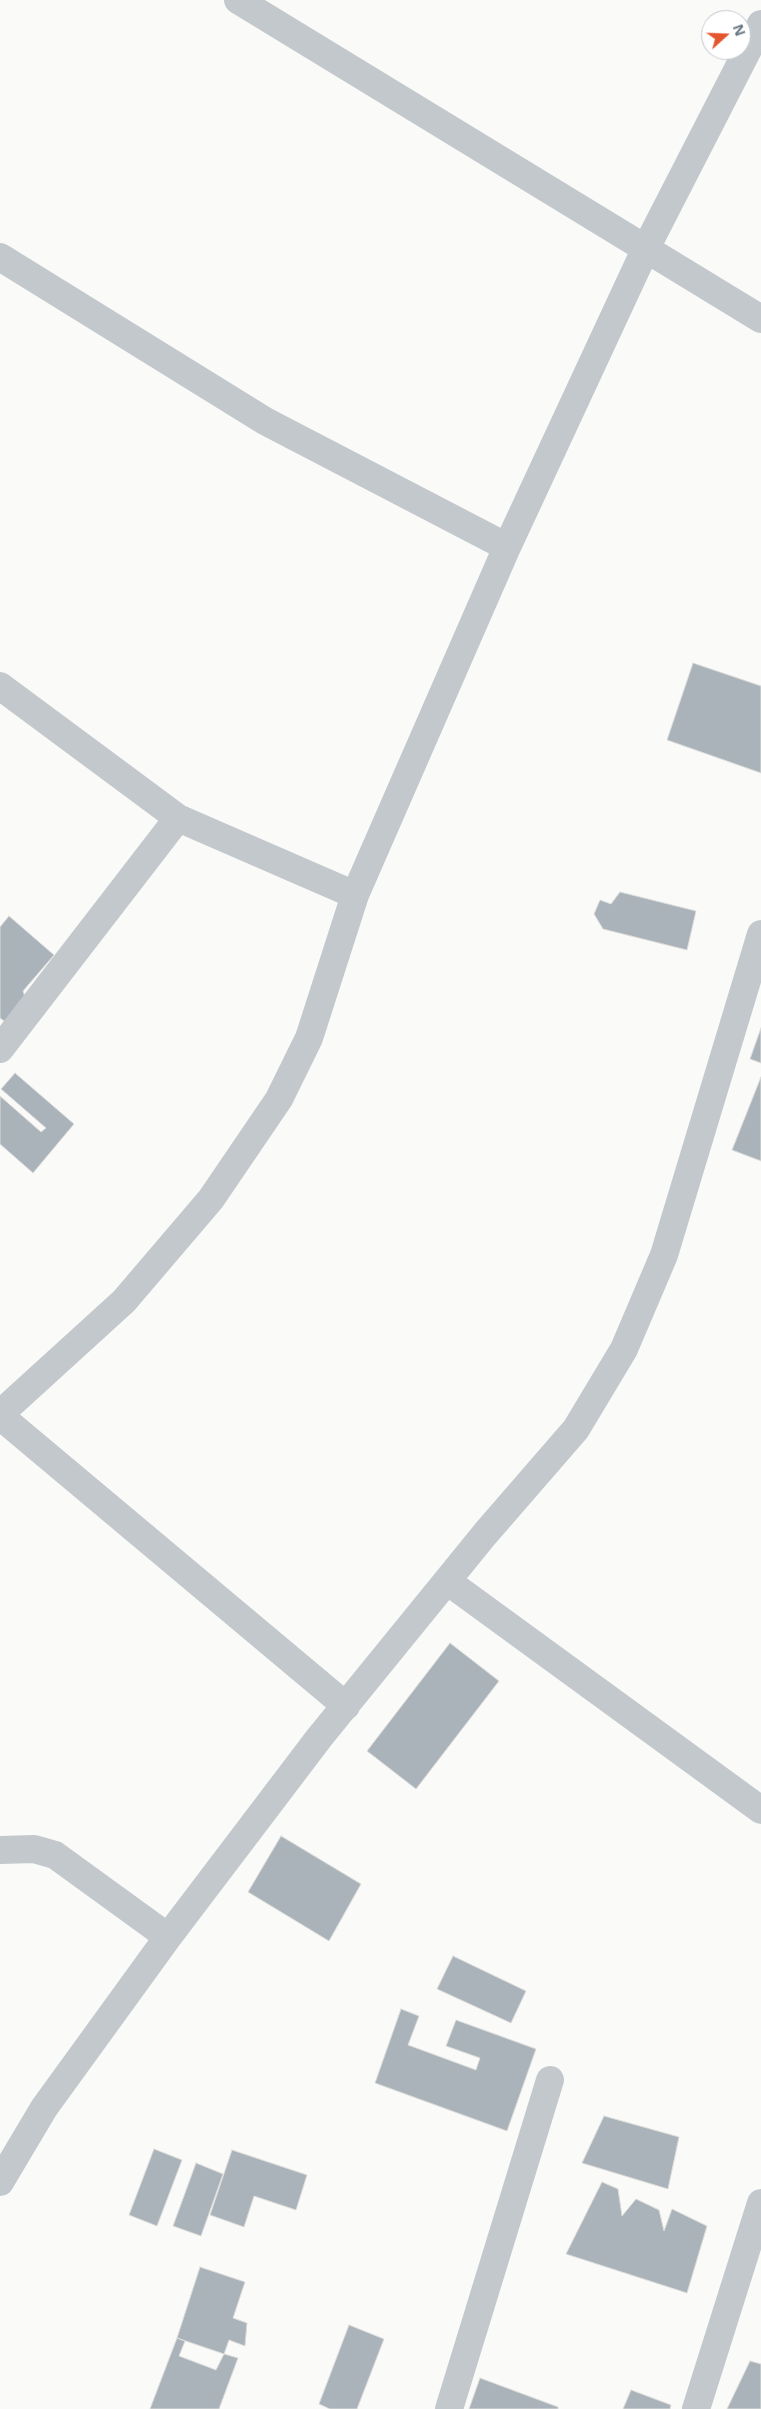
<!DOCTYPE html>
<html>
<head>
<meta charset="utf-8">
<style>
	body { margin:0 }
	#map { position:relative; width:761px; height:2409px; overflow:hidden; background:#fafaf8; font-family:"Noto Sans",sans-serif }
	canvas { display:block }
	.north { position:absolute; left:701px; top:10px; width:50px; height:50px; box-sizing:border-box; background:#fff; border:1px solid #c1c8cd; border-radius:50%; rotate:70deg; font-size:14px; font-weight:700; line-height:20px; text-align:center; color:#657683 }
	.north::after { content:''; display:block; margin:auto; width:18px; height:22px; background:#e4572e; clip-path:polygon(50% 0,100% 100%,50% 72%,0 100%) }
</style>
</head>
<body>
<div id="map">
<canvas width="761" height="2409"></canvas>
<div class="north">N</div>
</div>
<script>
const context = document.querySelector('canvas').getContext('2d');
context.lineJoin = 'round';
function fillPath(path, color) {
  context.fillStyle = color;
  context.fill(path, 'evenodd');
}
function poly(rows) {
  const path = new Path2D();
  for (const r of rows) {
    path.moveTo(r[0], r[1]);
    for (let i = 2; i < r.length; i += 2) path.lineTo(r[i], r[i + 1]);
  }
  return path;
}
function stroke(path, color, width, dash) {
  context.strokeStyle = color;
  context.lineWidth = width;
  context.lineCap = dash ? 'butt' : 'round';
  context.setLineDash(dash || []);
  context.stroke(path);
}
const building = poly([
	[693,663,761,686,761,773,667,740,693,663],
	[620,892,696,911,687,950,603,929,594,914,600,900,611,904,620,892],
	[9,916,54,955,23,991,26,1000,8,1024,0,1018,0,927,9,916],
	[761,1028,761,1063,750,1059,761,1028],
	[15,1073,74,1124,33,1173,0,1144,0,1096,41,1132,46,1128,1,1089,15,1073],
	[761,1077,761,1161,732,1150,761,1077],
	[450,1643,499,1681,416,1789,367,1751,450,1643],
	[281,1836,361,1884,329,1941,248,1892,281,1836],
	[453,1956,526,1991,511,2023,437,1989,453,1956],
	[401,2009,419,2016,408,2045,476,2070,480,2058,446,2046,456,2020,536,2049,507,2131,375,2083,401,2009],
	[604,2116,679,2137,668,2189,582,2163,604,2116],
	[154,2149,182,2160,157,2226,129,2215,154,2149],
	[232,2150,307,2175,296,2210,254,2196,244,2227,210,2215,232,2150],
	[196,2163,223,2174,201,2236,173,2226,196,2163],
	[602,2182,618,2189,622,2216,636,2199,659,2210,664,2231,672,2209,707,2226,687,2293,566,2254,602,2182],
	[200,2267,245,2282,233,2318,247,2323,245,2346,229,2340,224,2354,177,2338,200,2267],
	[349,2325,384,2339,357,2409,330,2409,319,2404,349,2325],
	[177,2338,185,2341,179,2356,216,2370,224,2354,238,2358,219,2409,150,2409,177,2338],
	[750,2361,761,2364,761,2409,727,2409,750,2361],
	[480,2378,558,2407,558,2409,469,2409,480,2378],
	[631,2390,671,2405,670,2409,623,2409,631,2390]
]);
fillPath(building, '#aab3b9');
stroke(building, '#dcdcda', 1);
stroke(poly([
	[238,0,761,319],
	[0,257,265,421,507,547],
	[0,686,178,818,355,895],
	[0,1049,178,818],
	[0,1414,124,1301,211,1199,279,1099,309,1038,355,895,507,547,646,248,761,24],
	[0,1416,346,1706],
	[447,1581,761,1810],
	[0,1850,34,1849,55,1855,168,1937],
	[0,2182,44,2108,168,1937,319,1738,485,1534,576,1429,624,1349,664,1255,761,934],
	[449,2409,550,2080],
	[696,2409,761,2203]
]), '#c3c8cc', 28);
</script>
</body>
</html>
